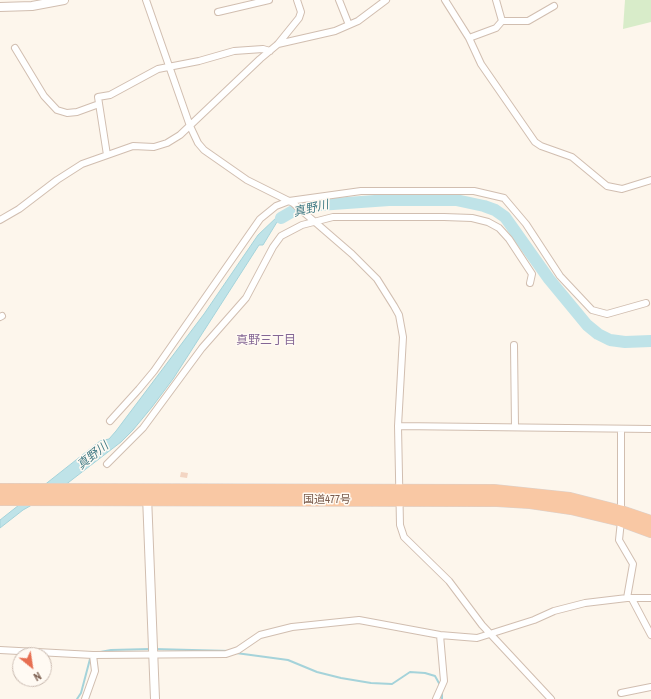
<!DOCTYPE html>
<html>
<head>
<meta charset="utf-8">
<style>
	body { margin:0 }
	#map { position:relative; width:651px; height:699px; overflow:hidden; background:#fdf6ec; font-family:"Archivo Narrow",sans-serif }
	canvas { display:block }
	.north { position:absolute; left:12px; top:647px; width:40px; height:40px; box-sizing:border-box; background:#fffaf3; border:1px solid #cabbb1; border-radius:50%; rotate:150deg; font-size:11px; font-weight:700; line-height:16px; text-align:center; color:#7a5c4d }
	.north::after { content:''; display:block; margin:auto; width:14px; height:18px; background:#e76f51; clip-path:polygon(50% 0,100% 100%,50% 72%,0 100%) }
</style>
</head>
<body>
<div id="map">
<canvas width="651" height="699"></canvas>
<div class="north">N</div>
</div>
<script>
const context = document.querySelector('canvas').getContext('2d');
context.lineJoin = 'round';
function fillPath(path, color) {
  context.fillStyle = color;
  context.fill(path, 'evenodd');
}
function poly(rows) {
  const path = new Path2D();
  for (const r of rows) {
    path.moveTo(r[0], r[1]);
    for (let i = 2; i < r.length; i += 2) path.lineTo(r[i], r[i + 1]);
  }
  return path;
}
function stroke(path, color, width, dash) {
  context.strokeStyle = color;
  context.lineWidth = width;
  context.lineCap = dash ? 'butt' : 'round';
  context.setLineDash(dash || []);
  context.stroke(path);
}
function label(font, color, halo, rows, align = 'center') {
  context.font = font + ' "Archivo Narrow","Noto Sans JP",sans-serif';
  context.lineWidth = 3;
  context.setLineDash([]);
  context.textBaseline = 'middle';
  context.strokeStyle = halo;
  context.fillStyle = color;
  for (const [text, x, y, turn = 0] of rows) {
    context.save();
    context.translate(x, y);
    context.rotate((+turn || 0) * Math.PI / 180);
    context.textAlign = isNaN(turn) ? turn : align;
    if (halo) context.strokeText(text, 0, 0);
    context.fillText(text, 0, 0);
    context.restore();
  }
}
fillPath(poly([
	[625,0,651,0,651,22,623,29]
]), '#d8ecc9');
const water = poly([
	[294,209,297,212,277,222,263,245,259,245,173,379,152,407,133,430,121,442,60,489,23,510,0,528,0,520,100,441,109,439,116,431,204,314,258,235,278,216,294,209]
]);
fillPath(water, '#bfe3e8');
stroke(water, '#a5d3da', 1);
stroke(poly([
	[154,649,230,651],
	[95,653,111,650,150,649],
	[236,653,288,660,317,672,341,678,371,683,392,684,410,672,425,673,435,676,440,685],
	[77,699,81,693,90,659,92,656],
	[442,699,442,689]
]), '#a5d3da', 2);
stroke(poly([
	[281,218,293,211,319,205,389,200,456,200,484,206,495,210,505,217,549,279,587,325,598,334,610,340,625,342,651,341]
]), '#bfe3e8', 12);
fillPath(poly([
	[181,472,188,473,187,478,180,477]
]), '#f3d5c3');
const minor = poly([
	[146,0,190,126,198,143,204,150,247,180,293,203,352,254,377,279,394,306,399,315,403,337,398,426,400,525,404,537,449,581,482,625,551,699],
	[339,0,349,25],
	[445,0,469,38,481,64,535,142,541,146,572,157,607,186,622,189,651,180],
	[218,12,269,0],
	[502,21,528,21,554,6],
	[469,38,496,28,502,21,496,0],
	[278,44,335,31,358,21,386,0],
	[15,48,44,96,57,110,67,113,77,112,99,104],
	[107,155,98,97,110,95,158,69,199,61,234,51,263,49,270,51],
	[0,220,19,209,57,180,82,164,133,146,154,147,167,143,180,135,260,59,278,44,299,18,301,12,297,0],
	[0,317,2,316],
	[514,345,515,427],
	[110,421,139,389,154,371,260,219,276,206,289,201,361,191,474,191,504,198,526,224,560,276,592,310,607,314,646,303],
	[398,426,651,429],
	[621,429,621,511],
	[107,464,143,428,202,348,246,298,273,247,281,236,302,225,333,217,444,217,472,218,488,222,499,228,509,239,532,274,530,283],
	[621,521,619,540,633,564,627,598],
	[632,599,651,635],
	[0,650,93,655,226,654,238,650,260,635,292,627,359,620,440,635,477,638,534,620,554,611,585,603,627,598,651,598],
	[621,693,651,687],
	[85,699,95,671,93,655],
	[436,699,444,681,440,635]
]);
const tertiary = poly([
	[0,7,32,6,64,0],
	[147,496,155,699]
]);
const trunk = poly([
	[0,489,494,490,570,498,621,511,651,521],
	[0,500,497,501,530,503,571,509,621,521,651,532]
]);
stroke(minor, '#d1beb0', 8);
stroke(tertiary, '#d1beb0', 10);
stroke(trunk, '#dad1cd', 12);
stroke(minor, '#fff', 6);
stroke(tertiary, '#fff', 8);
stroke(trunk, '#f9c8a4', 11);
label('11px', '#7a5c4d', '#fffaf3', [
	["国道477号",327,500]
]);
label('italic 12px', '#437c86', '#fffaf3', [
	["真野川",311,209,-13],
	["真野川",93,456,-39]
]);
label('12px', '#846695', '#fffaf3', [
	["真野三丁目",266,341]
]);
</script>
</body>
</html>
